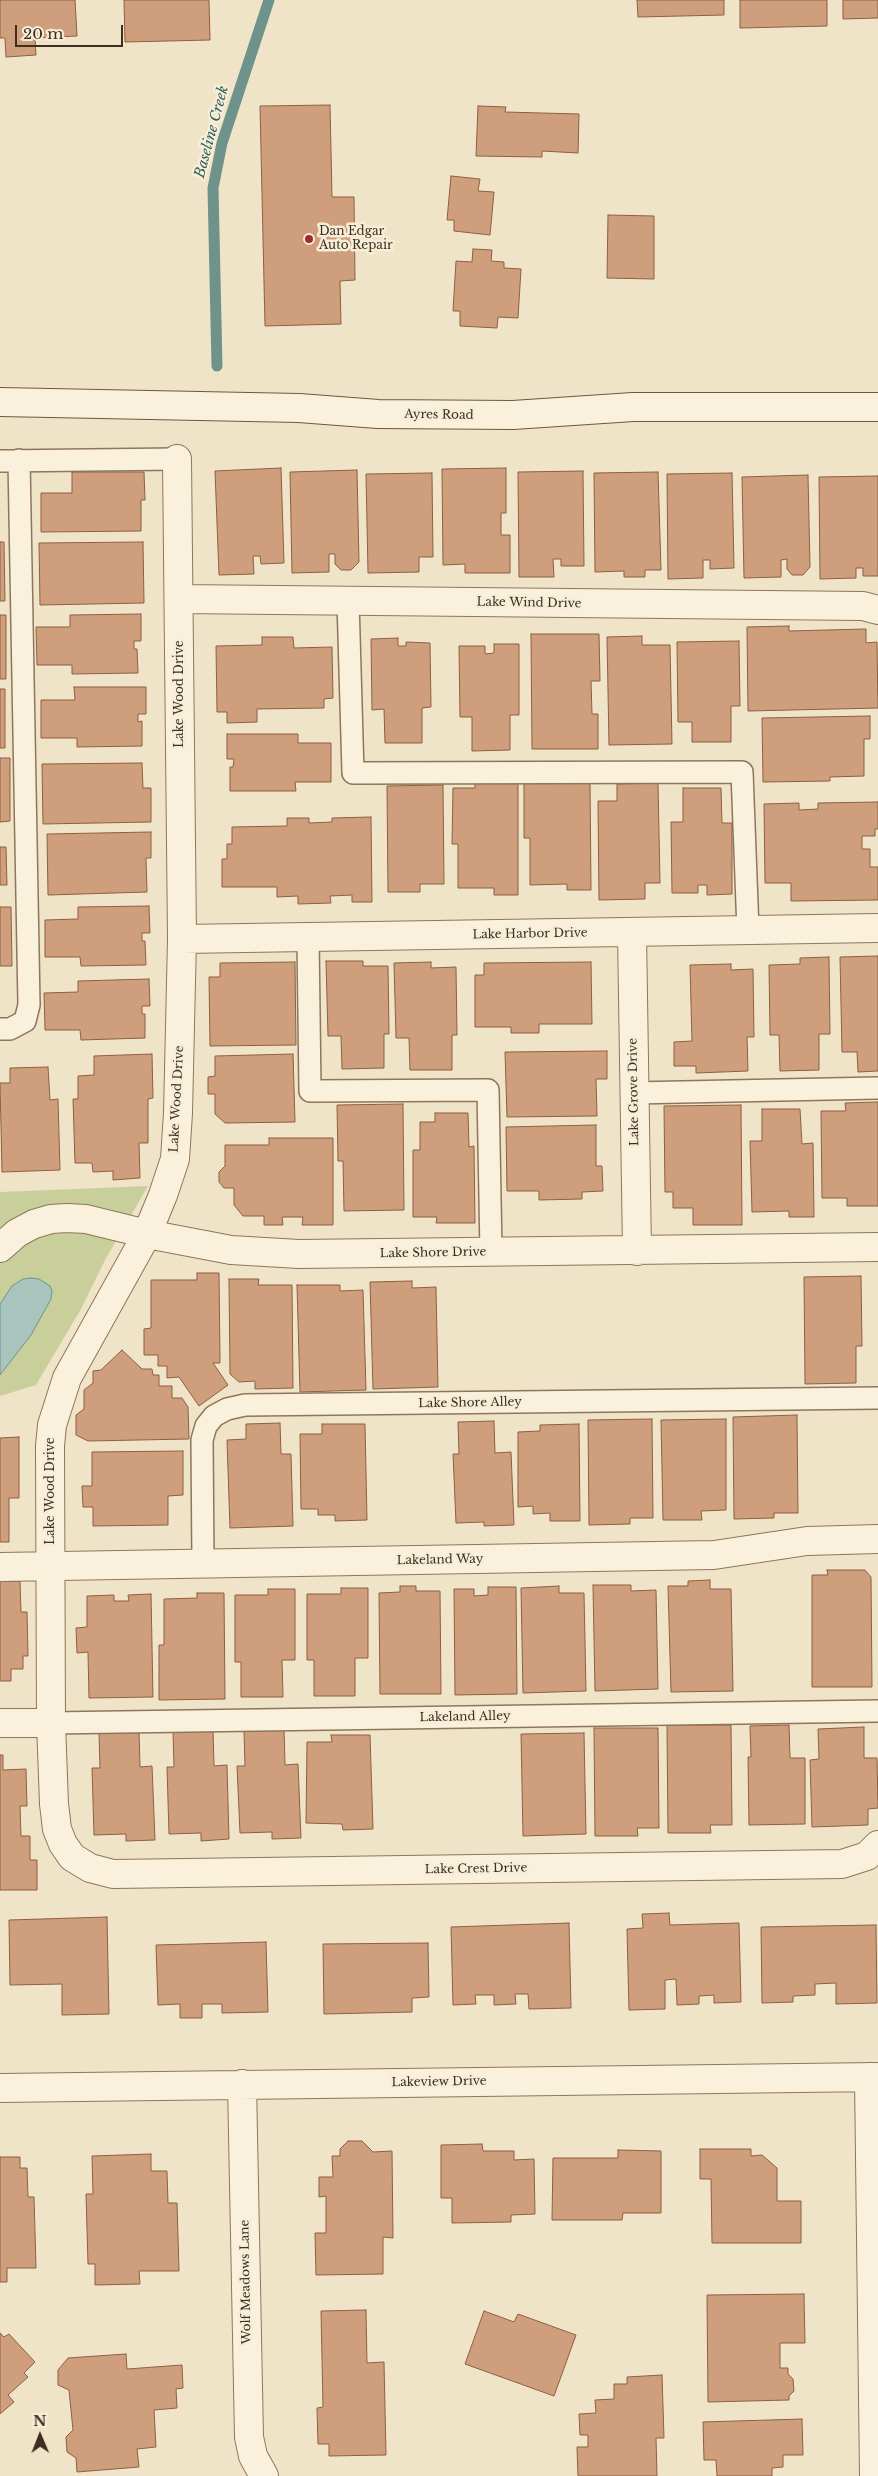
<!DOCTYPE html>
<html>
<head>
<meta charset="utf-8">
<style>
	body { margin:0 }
	#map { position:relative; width:878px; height:2476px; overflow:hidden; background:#f0e4c8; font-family:"Libre Baskerville",serif }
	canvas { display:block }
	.north { position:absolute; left:15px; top:2411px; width:50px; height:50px; -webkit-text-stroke:4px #f7eed8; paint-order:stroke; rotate:359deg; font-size:14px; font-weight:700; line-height:20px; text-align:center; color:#3d2e20 }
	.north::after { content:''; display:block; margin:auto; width:18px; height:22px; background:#3d2e20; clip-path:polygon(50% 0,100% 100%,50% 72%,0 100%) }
	.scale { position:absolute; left:15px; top:25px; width:108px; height:22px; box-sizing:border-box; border:2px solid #3d2e20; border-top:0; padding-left:6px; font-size:15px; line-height:18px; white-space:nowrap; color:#3d2e20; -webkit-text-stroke:4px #f7eed8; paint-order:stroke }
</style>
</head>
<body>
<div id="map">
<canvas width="878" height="2476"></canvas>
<div class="north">N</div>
<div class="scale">20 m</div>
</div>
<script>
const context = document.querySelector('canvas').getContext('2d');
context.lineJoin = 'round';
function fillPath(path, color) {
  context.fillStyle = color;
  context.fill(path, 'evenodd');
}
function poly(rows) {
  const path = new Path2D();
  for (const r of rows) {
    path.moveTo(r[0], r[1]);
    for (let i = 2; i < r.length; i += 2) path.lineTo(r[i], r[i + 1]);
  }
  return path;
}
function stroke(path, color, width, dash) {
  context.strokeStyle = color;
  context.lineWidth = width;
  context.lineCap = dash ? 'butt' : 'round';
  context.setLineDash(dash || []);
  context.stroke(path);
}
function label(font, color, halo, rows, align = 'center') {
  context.font = font + ' "Libre Baskerville",serif';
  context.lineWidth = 5;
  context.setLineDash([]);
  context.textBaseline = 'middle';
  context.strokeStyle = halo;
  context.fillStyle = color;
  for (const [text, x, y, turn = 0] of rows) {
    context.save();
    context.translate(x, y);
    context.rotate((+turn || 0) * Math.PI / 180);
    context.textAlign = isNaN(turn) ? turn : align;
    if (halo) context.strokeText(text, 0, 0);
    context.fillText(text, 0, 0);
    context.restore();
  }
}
fillPath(poly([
	[148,1186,105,1260,81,1309,36,1385,0,1396,0,1192]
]), '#c9cf9b');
const water = poly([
	[31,1278,39,1279,50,1286,52,1291,51,1299,31,1335,0,1375,0,1304,12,1286,23,1279,31,1278]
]);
fillPath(water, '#a9c4bc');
stroke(water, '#6f938a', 1);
stroke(poly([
	[217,366,213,188,222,143,269,0]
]), '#6f938a', 11);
const building = poly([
	[0,0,75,0,77,36,35,38,36,55,6,57,5,38,0,38,0,0],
	[124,0,209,0,210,40,125,42,124,0],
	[637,0,724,0,724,15,638,17,637,0],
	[740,0,827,0,827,26,740,28,740,0],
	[843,0,878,0,878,18,843,19,843,0],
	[330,105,332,197,354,197,355,280,340,281,341,324,265,326,260,106,330,105],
	[478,106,506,107,505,112,579,114,578,153,542,151,542,157,476,156,478,106],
	[451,176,480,179,478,191,494,192,490,235,454,231,454,220,447,220,451,176],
	[608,215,654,216,654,279,607,278,608,215],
	[473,249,492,250,491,261,504,262,504,268,521,269,518,318,498,317,497,328,460,326,460,311,453,311,456,261,472,262,473,249],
	[281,468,284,563,261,564,260,556,253,556,254,574,219,575,215,471,281,468],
	[506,468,506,513,501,513,501,535,510,535,510,573,465,573,465,564,443,565,442,469,506,468],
	[357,470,359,562,351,570,341,570,335,564,335,554,329,554,329,572,292,573,290,472,357,470],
	[583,471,584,566,561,566,561,559,553,559,554,577,519,577,518,472,583,471],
	[72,472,144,472,145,500,141,500,141,531,41,532,41,493,72,493,72,472],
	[658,472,661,570,645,570,645,577,624,577,624,571,595,572,594,473,658,472],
	[432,473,433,557,419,557,419,572,368,573,366,474,432,473],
	[732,473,734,568,710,569,710,560,703,560,703,578,668,579,667,474,732,473],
	[808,475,810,567,803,575,792,575,787,569,787,559,781,560,781,577,744,578,742,477,808,475],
	[878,476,878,576,863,576,863,568,856,568,856,578,820,579,819,477,878,476],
	[0,542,4,542,5,601,0,601,0,542],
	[143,542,144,603,40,605,39,543,143,542],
	[141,614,141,641,134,641,134,649,137,649,138,673,72,674,72,665,37,665,36,627,70,627,70,615,141,614],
	[0,615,6,615,6,679,0,679,0,615],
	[789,626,789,631,866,629,866,643,877,642,878,708,748,711,747,627,789,626],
	[531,634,599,634,600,681,591,681,592,714,598,714,598,749,532,749,531,634],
	[642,636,642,645,670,645,672,744,609,745,607,637,642,636],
	[262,637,293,637,294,648,332,647,333,698,324,699,324,708,257,709,257,722,227,723,227,712,217,712,216,646,262,645,262,637],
	[398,638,398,646,406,646,406,642,430,643,431,707,422,708,422,743,385,743,384,709,372,710,371,639,398,638],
	[739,641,740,706,731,706,731,742,692,742,692,722,678,722,677,642,739,641],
	[494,644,519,644,519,715,510,715,510,750,472,751,472,717,460,717,459,646,485,646,485,654,494,653,494,644],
	[74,687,146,687,146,714,138,714,138,722,142,721,142,746,77,747,77,738,41,738,41,700,75,700,74,687],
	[0,689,5,689,5,748,0,748,0,689],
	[870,716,870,739,864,739,864,776,830,777,830,781,763,782,762,718,870,716],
	[227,734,298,734,298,743,331,743,331,782,295,782,296,791,230,791,230,767,233,767,234,759,227,759,227,734],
	[0,758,10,758,10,821,0,822,0,758],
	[142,763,143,788,151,788,151,822,43,824,42,764,142,763],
	[475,780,518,780,518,895,494,895,494,888,458,888,458,844,452,844,453,788,475,788,475,780],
	[590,781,591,890,567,890,567,884,530,885,530,838,524,838,524,782,590,781],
	[658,783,660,883,645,883,645,899,599,900,598,801,617,801,617,784,658,783],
	[443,785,444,884,420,884,420,892,388,892,387,786,443,785],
	[683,788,721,788,722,823,732,823,732,894,707,895,707,885,698,885,698,893,672,893,671,822,683,822,683,788],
	[878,802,878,829,875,829,875,836,862,836,862,849,870,849,870,867,878,867,878,900,791,901,791,883,765,883,764,804,799,803,799,810,818,809,818,803,878,802],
	[371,817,372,902,352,902,352,895,330,896,331,903,298,904,298,896,277,897,277,887,222,887,222,859,227,859,227,844,232,844,232,827,287,826,287,818,309,818,309,823,332,822,332,818,371,817],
	[151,832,151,858,146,858,147,892,48,895,47,834,151,832],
	[0,847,6,847,7,885,0,885,0,847],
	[149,906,150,933,142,933,142,941,145,941,146,965,81,966,80,957,45,957,45,920,78,919,78,907,149,906],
	[0,907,11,907,12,966,0,966,0,907],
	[878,956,878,1071,858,1072,857,1052,842,1052,840,957,878,956],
	[829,957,830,1034,819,1034,819,1070,780,1071,779,1035,770,1035,769,965,800,964,800,958,829,957],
	[326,961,363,961,363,966,388,966,389,1034,384,1034,384,1068,342,1069,341,1036,328,1036,326,961],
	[295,962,296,1045,210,1046,209,977,220,977,220,963,295,962],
	[431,962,431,968,456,967,457,1035,452,1035,452,1070,410,1070,409,1038,396,1038,394,963,431,962],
	[591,962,592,1024,539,1024,539,1033,511,1033,511,1027,475,1027,475,975,484,975,484,963,591,962],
	[731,964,731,970,753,969,754,1037,747,1037,748,1071,696,1073,696,1066,674,1066,674,1042,692,1041,690,965,731,964],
	[149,979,150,1006,142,1006,142,1014,145,1014,145,1038,81,1040,80,1030,45,1030,44,993,78,992,78,981,149,979],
	[607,1051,607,1079,596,1079,597,1116,507,1117,505,1052,607,1051],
	[152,1054,153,1098,148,1099,148,1143,139,1143,140,1178,113,1180,113,1171,93,1172,92,1163,75,1163,73,1099,78,1099,78,1076,94,1075,94,1056,152,1054],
	[293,1054,295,1122,225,1123,215,1114,215,1094,208,1094,208,1077,215,1076,215,1056,293,1054],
	[48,1067,50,1100,58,1099,60,1170,2,1172,0,1083,10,1083,10,1068,48,1067],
	[878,1102,878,1206,847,1206,847,1198,822,1198,821,1111,846,1111,845,1103,878,1102],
	[403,1104,404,1210,344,1211,343,1161,338,1161,337,1105,403,1104],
	[741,1105,742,1225,693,1225,693,1208,673,1208,673,1192,665,1192,664,1106,741,1105],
	[762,1109,800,1109,802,1144,813,1143,814,1217,789,1217,789,1211,752,1212,750,1141,762,1141,762,1109],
	[435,1113,468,1113,469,1147,474,1146,475,1223,436,1223,437,1217,413,1217,413,1150,420,1150,420,1122,435,1122,435,1113],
	[596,1125,596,1166,602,1166,603,1191,582,1192,582,1199,539,1200,539,1191,507,1191,506,1127,596,1125],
	[269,1138,333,1138,333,1225,302,1225,303,1217,282,1217,283,1225,264,1225,264,1216,243,1216,234,1205,234,1188,224,1188,219,1182,219,1172,225,1166,225,1145,269,1145,269,1138],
	[197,1273,219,1273,220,1363,213,1363,228,1385,199,1406,179,1377,167,1378,167,1366,158,1366,158,1355,144,1355,144,1329,151,1328,151,1280,197,1280,197,1273],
	[861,1276,862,1346,856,1346,856,1383,805,1384,804,1277,861,1276],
	[229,1279,259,1279,258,1285,292,1285,293,1388,255,1389,255,1381,239,1382,230,1374,229,1279],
	[412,1281,412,1288,436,1287,438,1387,373,1389,370,1282,412,1281],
	[297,1285,340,1285,340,1291,363,1290,366,1390,300,1392,297,1285],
	[122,1350,142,1369,152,1369,153,1375,159,1375,159,1386,172,1386,172,1398,182,1398,188,1407,189,1439,88,1441,76,1435,76,1415,84,1409,84,1390,93,1383,93,1371,101,1370,122,1350],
	[797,1415,798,1513,774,1513,774,1518,734,1519,733,1417,797,1415],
	[652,1419,653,1518,630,1518,630,1524,589,1525,588,1420,652,1419],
	[726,1419,726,1510,701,1511,702,1520,663,1520,661,1420,726,1419],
	[494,1421,495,1453,511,1452,514,1525,484,1526,484,1522,456,1523,453,1454,459,1454,458,1422,494,1421],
	[280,1423,281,1454,291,1454,293,1526,230,1528,227,1440,246,1439,246,1424,280,1423],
	[322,1424,365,1424,367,1520,335,1521,335,1515,318,1515,318,1509,301,1509,300,1434,322,1434,322,1424],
	[579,1424,580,1521,550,1521,550,1513,533,1514,533,1506,518,1507,518,1432,540,1431,540,1425,579,1424],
	[19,1437,19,1498,9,1498,9,1542,0,1542,0,1438,19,1437],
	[183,1451,183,1495,168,1496,168,1525,93,1526,93,1507,83,1507,82,1486,92,1486,92,1452,183,1451],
	[827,1570,865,1570,871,1577,872,1687,812,1687,812,1575,828,1575,827,1570],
	[710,1580,710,1589,731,1589,733,1691,671,1692,668,1586,688,1586,688,1581,710,1580],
	[0,1581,20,1581,21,1612,27,1612,28,1656,23,1656,23,1669,11,1669,11,1681,0,1681,0,1581],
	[593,1585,631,1585,631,1591,656,1590,658,1689,595,1691,593,1585],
	[400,1586,416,1586,416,1591,440,1591,441,1694,380,1694,379,1593,400,1592,400,1586],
	[559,1586,559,1593,584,1593,586,1691,523,1693,521,1588,559,1586],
	[488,1587,516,1587,517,1694,455,1695,454,1589,474,1589,474,1596,488,1595,488,1587],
	[341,1588,368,1588,368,1658,355,1658,355,1696,314,1696,314,1660,307,1660,307,1594,341,1594,341,1588],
	[268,1589,295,1589,295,1660,282,1660,283,1697,241,1697,241,1662,235,1662,235,1595,268,1595,268,1589],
	[197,1593,224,1593,225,1699,159,1700,159,1645,164,1645,164,1599,197,1598,197,1593],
	[151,1594,153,1697,89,1698,88,1652,77,1653,76,1628,87,1627,87,1596,114,1595,114,1601,129,1601,128,1595,151,1594],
	[667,1725,731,1725,732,1825,710,1825,711,1833,668,1833,667,1725],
	[789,1725,790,1758,805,1758,805,1824,749,1825,748,1757,751,1757,750,1726,789,1725],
	[864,1727,864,1758,877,1758,878,1808,868,1809,868,1825,812,1827,810,1760,819,1759,818,1729,864,1727],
	[594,1728,658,1728,659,1828,637,1828,638,1836,595,1836,594,1728],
	[284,1729,285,1765,298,1764,301,1838,272,1839,272,1832,240,1833,237,1766,245,1766,244,1730,284,1729],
	[139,1730,140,1767,152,1766,155,1840,126,1841,126,1834,94,1835,92,1768,100,1768,99,1732,139,1730],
	[213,1730,214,1766,227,1765,229,1839,201,1841,201,1833,169,1834,167,1767,174,1767,173,1731,213,1730],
	[584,1733,586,1834,523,1836,521,1734,584,1733],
	[331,1735,370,1735,373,1829,343,1830,342,1824,306,1823,307,1742,332,1742,331,1735],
	[0,1755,3,1755,3,1770,26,1769,27,1806,20,1806,21,1836,30,1836,30,1860,37,1860,37,1890,0,1890,0,1755],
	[669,1913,670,1925,739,1923,741,2002,714,2003,714,1995,699,1996,699,2004,677,2005,676,1979,665,1980,665,2009,629,2010,627,1929,643,1928,642,1914,669,1913],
	[107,1917,109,2014,62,2015,62,1984,10,1985,9,1920,107,1917],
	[569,1923,571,2008,529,2009,528,1994,515,1994,516,2004,494,2005,494,1995,475,1995,476,2004,453,2005,451,1927,569,1923],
	[876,1925,877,2003,836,2004,836,1983,815,1984,815,1995,793,1996,793,2002,762,2003,761,1927,876,1925],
	[266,1942,268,2012,222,2013,222,2004,202,2004,202,2018,180,2018,180,2004,158,2005,156,1945,266,1942],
	[428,1943,429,1997,412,1998,412,2012,324,2014,323,1944,428,1943],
	[348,2141,362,2141,373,2152,392,2151,393,2238,383,2237,383,2274,316,2275,315,2233,326,2233,326,2196,319,2197,319,2177,333,2177,332,2156,340,2156,340,2149,348,2141],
	[482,2144,483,2151,514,2151,514,2160,534,2159,535,2214,511,2215,511,2222,452,2223,452,2198,441,2198,441,2145,482,2144],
	[700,2149,751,2149,751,2156,762,2155,777,2168,777,2201,801,2201,801,2243,712,2243,711,2179,700,2179,700,2149],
	[618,2150,661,2151,661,2213,623,2213,622,2220,552,2220,553,2158,618,2158,618,2150],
	[151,2154,151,2171,167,2171,168,2203,177,2203,179,2271,139,2271,140,2284,95,2285,95,2264,88,2264,86,2194,93,2194,92,2156,151,2154],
	[0,2157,20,2157,20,2168,27,2168,28,2197,34,2197,36,2268,7,2268,7,2282,0,2282,0,2157],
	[804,2294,805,2343,780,2343,780,2368,788,2368,788,2374,793,2379,794,2391,789,2396,789,2400,708,2402,707,2295,804,2294],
	[366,2310,367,2363,384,2362,386,2455,329,2456,329,2444,318,2444,317,2408,323,2407,321,2311,366,2310],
	[484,2311,514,2322,518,2314,576,2335,554,2396,465,2364,484,2311],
	[0,2333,4,2337,9,2334,35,2362,24,2373,28,2377,8,2395,14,2402,0,2414,0,2333],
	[126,2354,127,2369,182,2365,183,2388,176,2389,177,2408,154,2410,156,2447,137,2449,139,2467,77,2472,76,2458,67,2452,66,2437,73,2430,69,2390,58,2385,58,2370,68,2358,126,2354],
	[662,2375,664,2438,656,2438,657,2476,578,2476,577,2447,588,2447,588,2435,580,2435,579,2414,596,2413,595,2400,614,2399,614,2384,627,2384,627,2377,662,2375],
	[802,2419,803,2455,783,2455,783,2467,772,2468,772,2476,717,2476,716,2460,704,2460,703,2422,802,2419]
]);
fillPath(building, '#cf9f7d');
stroke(building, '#8d5f41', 1);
const lane = poly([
	[0,461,177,459],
	[348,601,353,773,742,772,748,931],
	[308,937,310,1091,488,1090,491,1252],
	[0,1029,10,1029,25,1021,29,1005,19,460],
	[633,1093,878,1088],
	[203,1563,202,1440,206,1426,214,1416,227,1409,245,1405,878,1398],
	[51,1723,878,1711]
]);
const street = poly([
	[177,459,182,939,178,1113,175,1159,163,1195,147,1234,67,1378,52,1425,50,1446,51,1723,54,1804,57,1829,63,1844,72,1857,90,1868,113,1874,842,1864,867,1856,878,1845],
	[179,599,863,606,878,610],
	[632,933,637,1251],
	[182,939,878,928],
	[0,1248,17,1233,34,1224,51,1219,67,1218,86,1219,147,1234,231,1250,299,1254,878,1247],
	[0,1567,714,1555,807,1541,878,1539],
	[0,1723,51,1723],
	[869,2077,874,2476],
	[242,2084,249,2437,253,2456,264,2476],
	[0,2088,878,2077]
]);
const secondary = poly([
	[0,402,299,408,378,414,513,415,633,407,878,407]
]);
stroke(lane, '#8d765c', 24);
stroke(street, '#8d765c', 30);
stroke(secondary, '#6f573f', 30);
stroke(lane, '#faf1dc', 21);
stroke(street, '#faf1dc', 28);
stroke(secondary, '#faf1dc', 28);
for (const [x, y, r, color] of [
	[309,239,5,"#9e2a2b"]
]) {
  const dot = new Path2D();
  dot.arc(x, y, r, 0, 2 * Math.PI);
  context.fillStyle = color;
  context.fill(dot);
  stroke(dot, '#f7eed8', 2);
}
label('12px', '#3d2e20', '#f7eed8', [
	["Dan Edgar",319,232],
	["Auto Repair",319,246]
], 'left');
label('12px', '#3d2e20', '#f7eed8', [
	["Ayres Road",439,415,1],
	["Lake Wind Drive",529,603,1],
	["Lake Wood Drive",180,694,-90],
	["Lake Harbor Drive",530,934,-1],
	["Lake Grove Drive",634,1092,-91],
	["Lake Wood Drive",177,1099,-87],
	["Lake Shore Drive",433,1253,-1],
	["Lake Shore Alley",470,1403,-1],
	["Lake Wood Drive",51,1491,-90],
	["Lakeland Way",440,1560,-1],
	["Lakeland Alley",465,1717,-1],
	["Lake Crest Drive",476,1869,-1],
	["Lakeview Drive",439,2082,-1],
	["Wolf Meadows Lane",246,2282,-91]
]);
label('italic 14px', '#2f5d5a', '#f7eed8', [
	["Baseline Creek",212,132,-75]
]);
</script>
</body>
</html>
